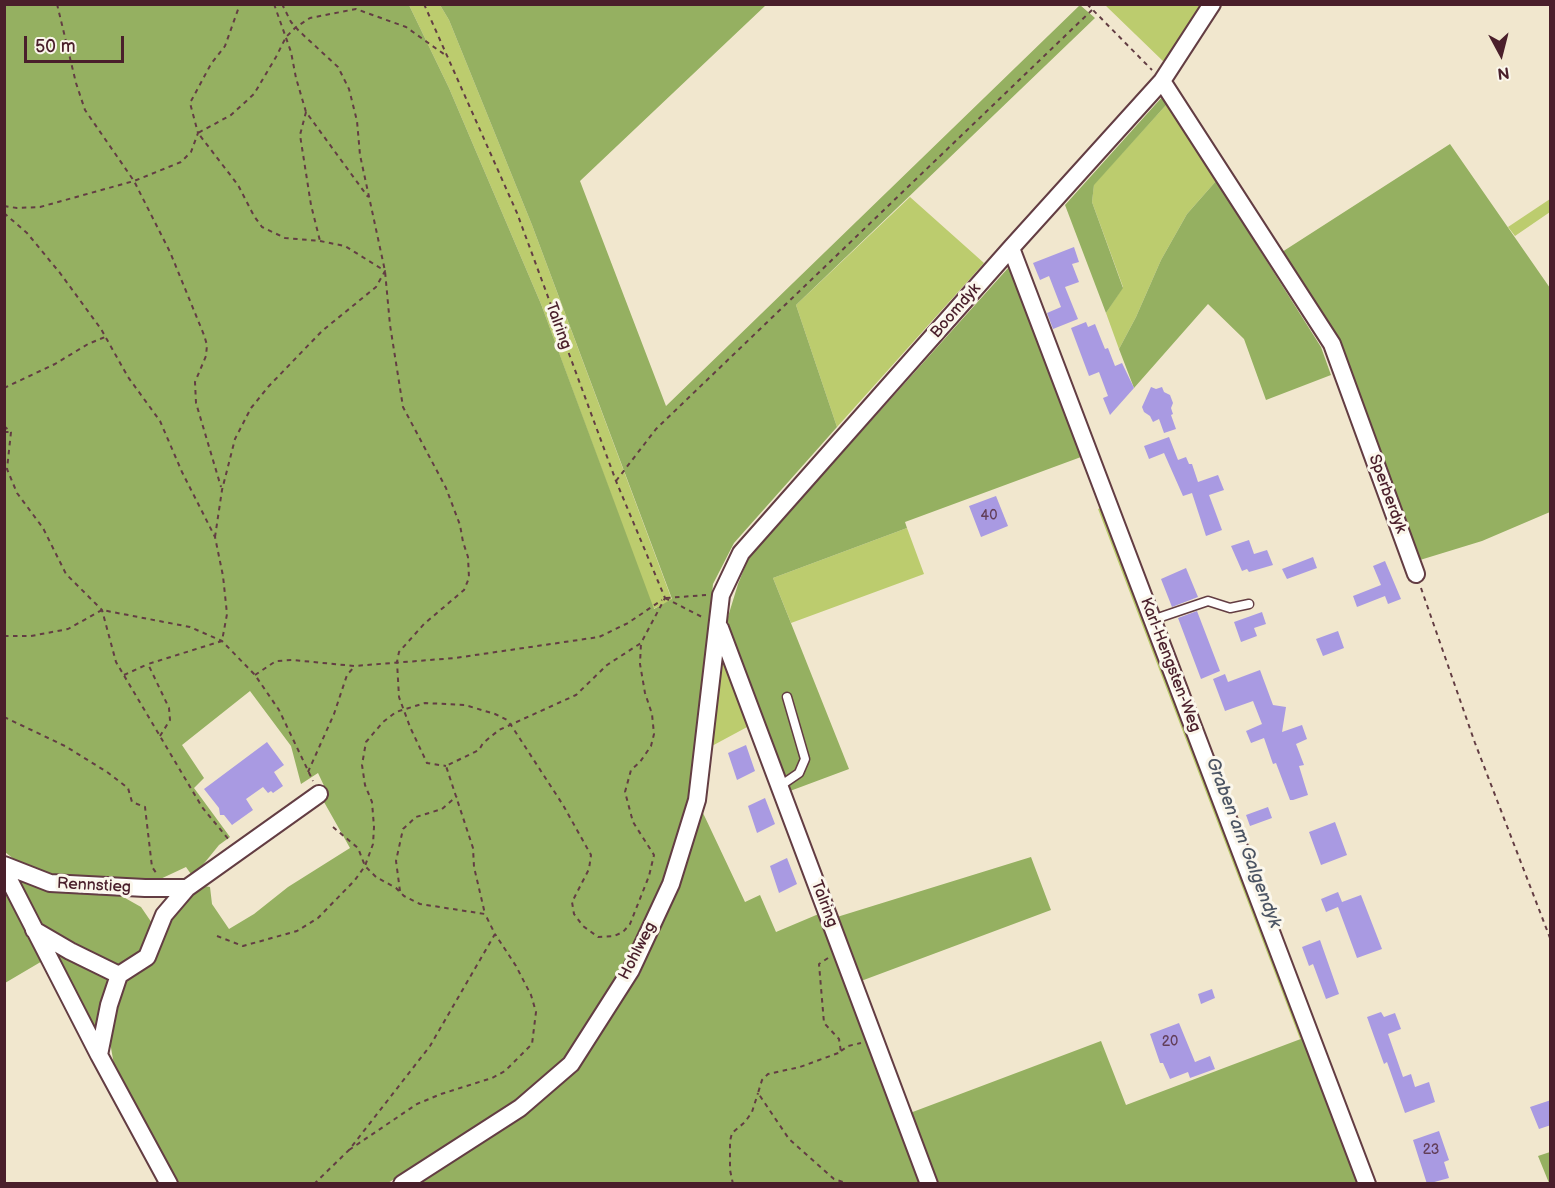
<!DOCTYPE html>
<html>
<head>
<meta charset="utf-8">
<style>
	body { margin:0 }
	#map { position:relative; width:1555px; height:1188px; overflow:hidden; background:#f1e7ce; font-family:"Balsamiq Sans",sans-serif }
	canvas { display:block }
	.frame { position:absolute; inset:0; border:6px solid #4a1f2b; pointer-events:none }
	.north { position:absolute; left:1471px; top:24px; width:60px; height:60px; -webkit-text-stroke:4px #fbf7ec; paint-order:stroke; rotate:173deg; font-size:16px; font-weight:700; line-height:24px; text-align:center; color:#4a1f2b }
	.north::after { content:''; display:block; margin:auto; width:21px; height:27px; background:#4a1f2b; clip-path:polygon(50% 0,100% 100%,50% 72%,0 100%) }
	.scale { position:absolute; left:24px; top:36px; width:100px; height:27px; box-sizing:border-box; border:3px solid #4a1f2b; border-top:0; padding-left:8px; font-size:18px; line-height:21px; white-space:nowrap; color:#4a1f2b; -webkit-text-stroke:4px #fbf7ec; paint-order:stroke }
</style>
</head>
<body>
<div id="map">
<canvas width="1555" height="1188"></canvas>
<div class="frame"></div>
<div class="north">N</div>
<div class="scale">50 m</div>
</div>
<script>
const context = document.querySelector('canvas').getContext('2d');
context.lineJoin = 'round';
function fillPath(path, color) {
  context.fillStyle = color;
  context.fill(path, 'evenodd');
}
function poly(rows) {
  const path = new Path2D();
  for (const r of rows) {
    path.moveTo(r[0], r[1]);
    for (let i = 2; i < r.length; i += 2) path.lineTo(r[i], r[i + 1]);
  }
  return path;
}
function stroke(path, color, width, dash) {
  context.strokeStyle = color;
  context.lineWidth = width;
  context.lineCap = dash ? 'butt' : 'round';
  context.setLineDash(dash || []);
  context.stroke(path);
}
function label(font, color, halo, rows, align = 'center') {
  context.font = font + ' "Balsamiq Sans",sans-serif';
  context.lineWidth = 6;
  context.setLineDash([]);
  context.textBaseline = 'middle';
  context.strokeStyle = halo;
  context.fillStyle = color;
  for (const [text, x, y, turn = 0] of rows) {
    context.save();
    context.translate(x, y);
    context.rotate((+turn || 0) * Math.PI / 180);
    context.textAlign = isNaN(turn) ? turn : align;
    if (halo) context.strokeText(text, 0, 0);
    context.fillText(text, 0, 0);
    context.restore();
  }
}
fillPath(poly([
	[409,5,440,5,449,20,532,225,672,600,653,609,541,304,449,88],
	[1105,5,1201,5,1165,63],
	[1167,104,1216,181,1187,214,1161,260,1136,317,1119,349,1106,313,1123,287,1092,202,1094,184],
	[910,197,984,263,837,427,796,305],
	[1550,199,1550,212,1515,236,1508,227],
	[1104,507,1306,1037,1300,1039,1098,509],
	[907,528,924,574,791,623,773,578],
	[720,647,749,726,710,747]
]), '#bccc6e');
fillPath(poly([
	[5,5,409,5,449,88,541,304,654,609,672,599,532,225,449,20,440,5,766,5,580,181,666,406,1080,5,1095,18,796,305,837,427,734,543,713,584,697,755,687,812,658,902,603,1007,566,1061,515,1102,388,1183,178,1183,114,1065,110,1042,120,986,146,966,177,906,198,885,210,887,212,904,229,929,254,914,288,887,350,848,324,802,326,790,318,773,301,784,291,746,250,691,182,745,204,778,194,788,230,837,219,845,193,877,186,867,156,881,51,877,25,868,5,852],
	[1163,96,1167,104,1094,185,1092,202,1123,288,1106,313,1065,205],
	[1450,144,1550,288,1550,512,1482,541,1420,560,1282,252],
	[1216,181,1321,347,1331,375,1266,400,1244,339,1208,304,1134,388,1119,349,1136,317,1161,260,1187,214],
	[1009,267,1081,457,905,522,907,528,773,578,849,769,790,791,727,620,738,584,749,557],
	[703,813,745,902,760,895,776,932,821,913,919,1183,415,1184,568,1076,640,974],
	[1031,857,1051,910,861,981,837,917],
	[19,879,118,894,141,907,154,926,138,958,127,965,109,966,46,930,32,916,16,885],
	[4,888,44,960,5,983,4,983],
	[54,947,108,980,99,1025,93,1026,50,950],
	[1306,1037,1362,1183,937,1183,910,1113,1101,1041,1126,1105],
	[1550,1152,1550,1183,1549,1183,1538,1156]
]), '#95b061');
fillPath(poly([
	[1074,247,1079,262,1072,264,1079,282,1065,287,1078,319,1053,329,1047,313,1061,307,1049,276,1040,280,1033,263],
	[1086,322,1088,327,1095,324,1105,349,1108,348,1115,366,1122,363,1134,388,1110,415,1103,398,1108,396,1099,372,1089,376,1071,328],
	[1151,387,1156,389,1162,387,1164,392,1170,395,1173,403,1171,408,1173,414,1171,415,1176,429,1164,433,1159,419,1153,422,1150,416,1144,412,1142,407],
	[1169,437,1178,460,1186,457,1189,464,1192,464,1198,482,1218,475,1224,490,1209,495,1222,530,1206,536,1192,493,1183,496,1164,453,1149,459,1144,446],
	[996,496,1008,526,981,537,969,506],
	[1249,540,1254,554,1267,550,1273,565,1249,572,1247,569,1242,571,1231,546],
	[1313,557,1317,568,1287,579,1282,569],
	[1385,561,1401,599,1388,604,1385,596,1357,607,1353,596,1381,585,1373,566],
	[1186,568,1198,597,1172,607,1161,579],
	[1197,611,1220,671,1201,679,1178,618],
	[1262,612,1266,624,1254,628,1257,636,1241,642,1234,622],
	[1338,631,1344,648,1323,656,1316,639],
	[1260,670,1273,705,1286,707,1282,732,1302,725,1307,739,1296,744,1304,765,1299,766,1308,795,1293,800,1290,800,1276,763,1273,764,1264,738,1251,743,1246,731,1262,724,1253,701,1225,711,1213,679,1225,674,1228,682],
	[267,742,284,765,274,772,283,786,273,793,271,791,268,793,263,787,246,799,253,810,232,825,224,815,220,815,219,808,204,789],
	[746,745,755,771,737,780,728,753],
	[765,798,775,824,757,833,748,806],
	[1268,807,1272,818,1250,826,1246,815],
	[1335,822,1347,855,1321,865,1309,832],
	[787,858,797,884,779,893,770,866],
	[1338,892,1342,902,1361,895,1382,949,1357,958,1338,907,1326,912,1321,899],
	[1320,940,1339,994,1326,999,1313,964,1309,966,1302,947],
	[1212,989,1215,998,1201,1004,1198,994],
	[1381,1012,1384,1017,1395,1013,1401,1029,1388,1034,1403,1077,1411,1074,1415,1087,1429,1082,1435,1102,1405,1113,1387,1062,1384,1064,1367,1017],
	[1179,1023,1195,1062,1210,1056,1215,1069,1190,1078,1188,1072,1170,1079,1163,1063,1160,1063,1150,1034],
	[1551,1100,1551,1125,1539,1129,1530,1107],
	[1439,1131,1449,1160,1444,1162,1449,1178,1427,1184,1413,1140]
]), '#a99ae2');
const lane = poly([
	[1152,620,1208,601,1230,608,1249,604],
	[780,786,799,773,805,759,787,697]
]);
const street = poly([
	[1162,81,1332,344,1416,574],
	[1011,248,1367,1184],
	[720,628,929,1184],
	[4,865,50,883,145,888,187,888],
	[4,870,99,1055,169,1184],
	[34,930,70,951,119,975],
	[99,1055,109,1005,119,975,147,957,164,915,187,888,319,794],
	[402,1184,520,1108,571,1064,631,970,671,884,697,800,721,595,741,553,1011,248,1162,81,1212,4]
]);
stroke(lane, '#633d43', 11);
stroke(street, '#633d43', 20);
stroke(poly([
	[57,4,76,83,85,110,134,181,170,252,204,335,207,345,206,356,195,382,196,403,221,487],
	[274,4,291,52,296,78,306,112,368,197],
	[282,4,291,22,299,31,338,67,349,89,357,121,360,155,385,271,390,325,403,407,446,488,460,525,463,542,468,557,469,578,464,590,424,624,399,652,397,662,399,697,410,727,427,763,446,766],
	[424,4,517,213,616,481,665,598],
	[1087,4,1152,70],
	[306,112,300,135,311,205,320,241],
	[4,206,17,208,40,207,134,181,181,162,191,152,198,133,190,103,211,64,225,46,240,4],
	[4,213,27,233,60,273,101,329,128,377,160,421,182,472,215,537,223,576,227,614,222,641],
	[4,388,55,364,88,344,105,337],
	[4,426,11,432],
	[4,432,11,432],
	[11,432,7,469,17,493,43,528,66,574,102,610,116,662,202,807,229,840],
	[616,481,656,429,1092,10],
	[215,537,222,490,235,439,251,408,268,387,322,331,376,287,385,271,345,246,320,241,285,238,262,227,254,216,238,185,198,133,231,115,254,94,276,57,286,37,296,27,310,18,356,9,406,27,448,57],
	[1421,588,1475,743,1550,938],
	[665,598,702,617],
	[666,598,706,595],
	[4,636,31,636,68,629,102,610,190,627,222,641,255,675,279,710,313,781],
	[124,675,148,664],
	[255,675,276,661,293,660,354,666,455,658,599,637,628,623,662,600],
	[4,717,65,746,107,772,128,788,132,802,145,807,152,867,157,874],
	[160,736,170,720,169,708,148,664,222,641],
	[308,772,334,714,347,675,354,667],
	[333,827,358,848,365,866,376,877,396,888,404,896,420,904,485,914,474,867,473,848,446,766,479,750,483,743,499,730,576,695,607,665,641,643,665,598],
	[400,891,396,861,403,829,416,817,442,809,457,796],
	[217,936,243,946,297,931,318,918,355,880,365,866,373,844,374,827,372,802,365,785,362,765,366,742,383,722,396,712,425,703,465,705,495,714,507,720,511,725,563,805,591,855,589,869,572,902,574,914,583,926,598,937,614,936,623,932,630,924,649,876,654,855,633,822,625,792,631,770,640,762,651,746,654,734,652,714,645,693,640,664,641,643],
	[828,958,819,964,824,1023,839,1039,841,1052,800,1067,768,1074,762,1080,758,1093,789,1139,834,1179,849,1184],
	[841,1051,848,1046,861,1043],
	[349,1150,417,1104,441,1094,492,1078,505,1071,532,1044,536,1012,531,995,516,966,495,934],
	[314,1184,349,1150,430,1046,495,934,485,914],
	[733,1184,730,1170,730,1141,732,1133,745,1122,752,1112,758,1093]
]), '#633d43', 2, [4.5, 4.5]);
stroke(lane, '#fff', 8);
stroke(street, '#fff', 16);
label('14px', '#623e59', null, [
	["40",989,516],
	["20",1170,1042],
	["23",1431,1150]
]);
label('16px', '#4a1f2b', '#fbf7ec', [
	["Boomdyk",956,311,-49],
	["Talring",558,326,70],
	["Sperberdyk",1387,494,70],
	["Karl-Hengsten-Weg",1170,665,69],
	["Rennstieg",94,886,3],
	["Talring",824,904,69],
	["Hohlweg",638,951,-63]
]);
label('italic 18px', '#4b5463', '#fbf7ec', [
	["Graben am Galgendyk",1243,843,69]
]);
</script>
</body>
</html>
